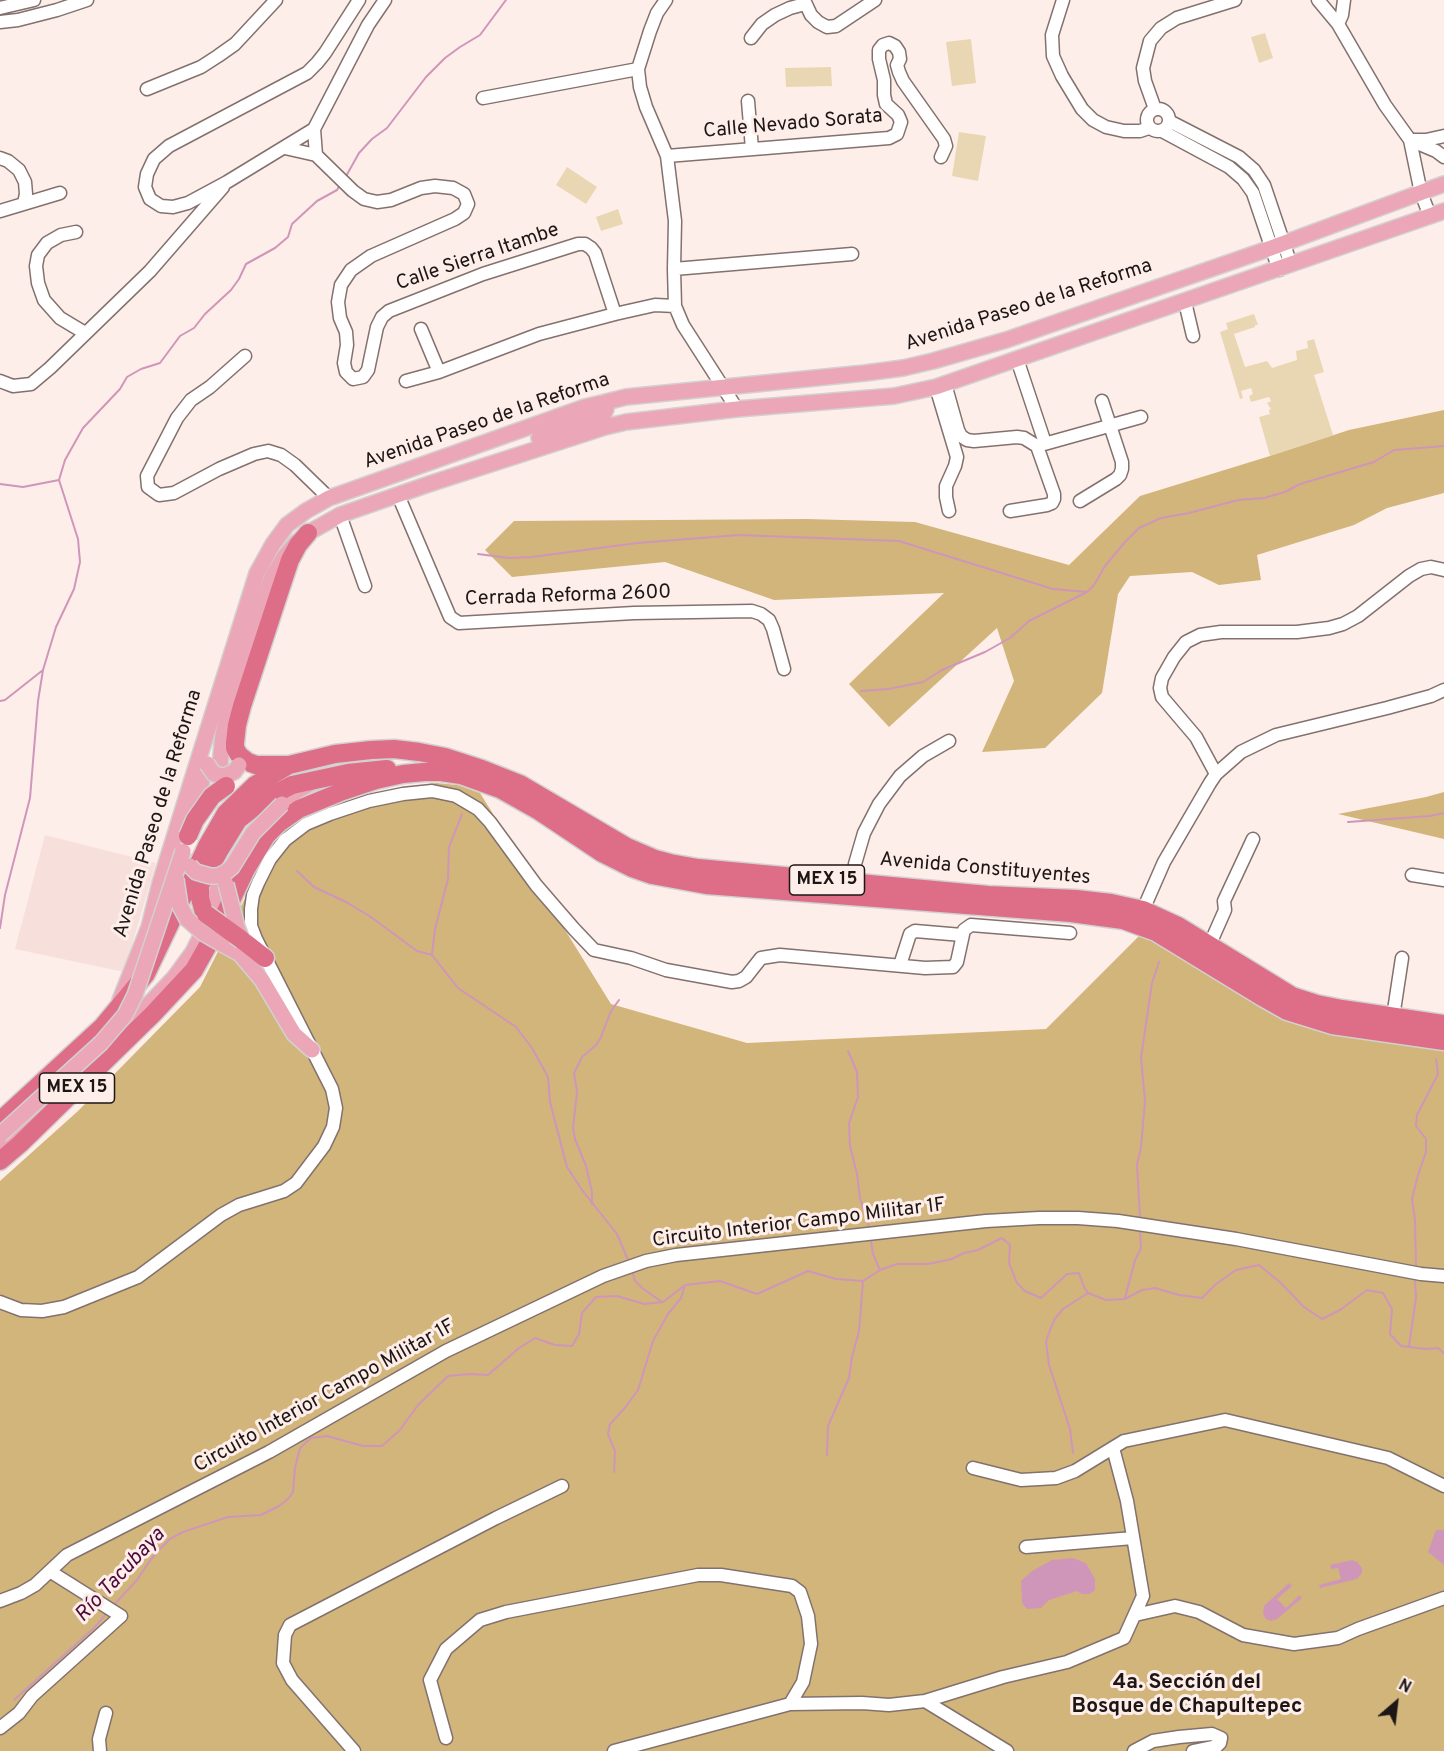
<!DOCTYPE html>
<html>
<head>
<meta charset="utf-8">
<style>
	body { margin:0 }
	#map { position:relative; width:1444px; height:1751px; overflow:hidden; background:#feeeea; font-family:Overpass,sans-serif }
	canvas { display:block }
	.north { position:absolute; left:1366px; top:1673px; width:60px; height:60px; -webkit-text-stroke:4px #feeeea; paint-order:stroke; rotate:28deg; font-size:16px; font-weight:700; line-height:24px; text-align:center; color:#1d1614 }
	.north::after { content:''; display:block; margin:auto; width:21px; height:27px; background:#1d1614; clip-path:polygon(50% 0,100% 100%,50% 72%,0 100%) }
</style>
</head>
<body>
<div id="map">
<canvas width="1444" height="1751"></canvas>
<div class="north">N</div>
</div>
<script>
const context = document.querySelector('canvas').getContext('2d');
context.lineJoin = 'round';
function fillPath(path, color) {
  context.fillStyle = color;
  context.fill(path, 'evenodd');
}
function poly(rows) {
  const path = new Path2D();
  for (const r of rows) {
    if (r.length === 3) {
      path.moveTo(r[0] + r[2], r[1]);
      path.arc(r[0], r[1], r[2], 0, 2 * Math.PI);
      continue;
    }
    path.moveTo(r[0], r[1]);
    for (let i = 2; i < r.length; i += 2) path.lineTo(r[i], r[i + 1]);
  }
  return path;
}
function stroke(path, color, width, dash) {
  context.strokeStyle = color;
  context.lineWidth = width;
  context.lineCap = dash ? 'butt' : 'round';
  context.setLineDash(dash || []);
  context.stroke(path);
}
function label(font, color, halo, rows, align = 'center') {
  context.font = font + ' Overpass,sans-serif';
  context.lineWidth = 6;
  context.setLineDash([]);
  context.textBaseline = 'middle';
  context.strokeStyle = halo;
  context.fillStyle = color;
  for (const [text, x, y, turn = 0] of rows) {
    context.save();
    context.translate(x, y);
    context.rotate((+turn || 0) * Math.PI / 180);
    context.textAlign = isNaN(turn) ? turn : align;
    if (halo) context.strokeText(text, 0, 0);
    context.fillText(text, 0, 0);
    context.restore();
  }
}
fillPath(poly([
	[45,835,156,863,124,972,15,949]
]), '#f7e0db');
fillPath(poly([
	[1265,33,1273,58,1259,63,1251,37],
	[971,39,976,83,952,86,946,42],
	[831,67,832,86,786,87,785,68],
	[959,132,986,136,978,181,952,176],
	[567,167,597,187,586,204,556,185],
	[618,209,623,224,601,231,596,217],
	[1254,314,1258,325,1255,325,1255,327,1234,334,1245,367,1267,361,1272,368,1297,360,1296,351,1308,348,1307,341,1314,339,1324,372,1314,375,1333,435,1270,456,1259,417,1270,414,1269,410,1271,409,1267,403,1271,401,1269,397,1251,402,1249,396,1253,394,1251,388,1241,391,1243,398,1240,399,1220,332,1228,329,1226,323]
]), '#e9d7b4');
fillPath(poly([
	[1444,410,1444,493,1387,508,1354,525,1257,555,1261,580,1219,585,1192,572,1130,576,1118,594,1102,693,1045,748,982,752,1014,681,997,628,889,727,849,684,944,593,774,600,665,562,512,577,485,550,514,521,807,519,915,522,1069,565,1140,496,1270,456,1349,430],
	[436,783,458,785,480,793,611,1004,747,1043,1046,1029,1140,935,1160,944,1259,1006,1295,1024,1322,1032,1444,1049,1444,1751,0,1751,0,1181,78,1111,200,987,268,853,302,819,402,788],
	[1444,792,1444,839,1338,814,1426,797]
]), '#d2b57b');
fillPath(poly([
	[1436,1530,1444,1530,1444,1565,1428,1552],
	[1073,1558,1086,1563,1095,1579,1095,1590,1090,1594,1082,1594,1077,1591,1049,1600,1041,1608,1027,1609,1022,1603,1021,1581,1032,1571,1052,1560],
	[1352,1560,1357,1562,1362,1568,1362,1573,1357,1579,1320,1588,1319,1585,1341,1579,1338,1568,1331,1569,1330,1565],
	[1289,1583,1292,1586,1277,1599,1286,1608,1300,1595,1302,1598,1277,1619,1271,1621,1266,1619,1263,1614,1264,1606]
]), '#cf96ba');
stroke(poly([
	[345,178,359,153,372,139,387,128,426,77,445,58,460,47,480,35,506,0],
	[0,484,23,487,59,480],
	[478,554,509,558,532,557,637,543,739,535,899,541,1053,589,1087,592],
	[861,691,889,689,923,682,942,670,985,652,1010,638,1029,621,1087,592,1094,585,1105,566,1125,542,1139,528,1161,518,1189,513,1238,500,1264,498,1285,492,1300,484,1374,462,1394,450,1444,446],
	[0,701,5,700,43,670],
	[1348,822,1430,816,1444,813],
	[297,871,314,887,348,903,371,917,417,951,432,955,458,988,516,1027,532,1048,548,1077,550,1102,567,1167,582,1190,617,1234,628,1260],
	[0,928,5,895,30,798,38,701,43,670,56,627,74,589,80,562,78,539,59,480,65,460,83,428,120,389,127,377,141,369,160,363,180,336,194,328,205,314,231,290,239,279,246,264,275,248,288,237,292,224,317,201,337,190,340,185],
	[432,954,435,929,448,879,449,847,462,814],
	[848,1051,857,1072,858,1097,849,1123,850,1146,857,1174,860,1198,869,1227],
	[592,1204,592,1192,586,1166,575,1139,573,1128,577,1092,574,1073,582,1057,596,1045,601,1037,611,1011,619,1000],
	[1140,1217,1137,1165,1141,1147,1145,1101,1141,1058,1152,983,1159,962],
	[871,1242,873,1254,880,1270],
	[1416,1266,1415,1220,1412,1199,1418,1175,1426,1152,1426,1139,1416,1126,1417,1115,1438,1074,1436,1059],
	[633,1274,635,1281,642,1288,662,1302],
	[1125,1298,1135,1260,1141,1248,1140,1232],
	[1409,1346,1416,1298,1415,1281],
	[1073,1453,1070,1429,1049,1365,1046,1341,1054,1320,1063,1309,1088,1293],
	[827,1455,828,1426,849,1378,852,1357,859,1331,863,1281],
	[614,1472,615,1451,608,1434,610,1424,624,1409,638,1390,653,1341,668,1314,681,1298,685,1285],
	[112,1607,137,1580,149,1562,159,1550,170,1539,183,1532,228,1517,261,1515,279,1506,289,1498,293,1492,295,1468,300,1448,311,1438,327,1436,363,1446,382,1446,400,1430,418,1405,448,1376,470,1374,488,1375,519,1348,535,1338,555,1345,572,1346,579,1334,582,1313,596,1297,617,1296,644,1304,663,1302,685,1285,720,1281,757,1294,808,1271,836,1279,863,1281,880,1270,897,1264,928,1264,952,1259,964,1253,978,1250,1002,1238,1010,1245,1009,1263,1017,1283,1025,1291,1041,1298,1067,1274,1079,1273,1084,1287,1088,1293,1106,1300,1125,1299,1142,1290,1155,1288,1179,1295,1202,1298,1216,1284,1236,1270,1259,1265,1281,1283,1304,1307,1322,1319,1340,1310,1367,1290,1383,1293,1392,1309,1390,1334,1401,1346,1426,1349,1438,1348,1444,1353],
	[14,1700,95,1627,106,1614]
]), '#cf96ba', 2);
const minor = poly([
	[359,0,325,53,317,63,307,73,169,146,154,159,147,174,145,187,150,199,161,206,173,207,188,203,227,182,314,129,368,25,385,0],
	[666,0,657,13,650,31,638,69,640,87,646,107,667,156,675,221,674,269,675,306,683,325,737,409],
	[804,0,811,15,818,22,827,27,836,26,875,0],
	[1063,0,1052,35,1053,56,1062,76,1082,109,1093,120,1106,127,1124,131,1140,131,1149,128],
	[1318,0,1338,24,1385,105,1410,140,1421,193,1430,216],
	[0,8,34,0],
	[0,22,18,20,57,10,87,0],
	[1338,24,1342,15,1344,0],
	[751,38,762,24,775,15,790,8,805,4],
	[147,89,201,67,218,56,235,44,276,0],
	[483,98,638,69],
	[748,101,752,149],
	[1158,120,11],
	[1155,109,1145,81,1143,68,1150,41,1161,28,1177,18,1235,0],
	[1169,121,1239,157,1254,170,1264,185,1291,265],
	[314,129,316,155],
	[1162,131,1229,167,1243,179,1253,193,1279,270],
	[1410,140,1436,151,1444,157],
	[1414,140,1426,140,1444,136],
	[285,148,316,155,353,191,364,199,377,202,391,200,421,188,435,186,453,188,464,194,468,204,464,213,455,219,371,256,351,270,341,285,338,302,340,318,346,332,347,345,344,363,346,372,353,379,363,377,368,370,377,327,382,317,389,311,483,274,578,244,585,244,591,248,595,253,615,314],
	[667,156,889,138,897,134,901,122,898,115,886,104,884,95,884,80,879,59,879,50,883,45,889,43,895,46,899,52,900,59,897,65,899,72,903,81,944,139,946,146,941,157],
	[0,158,8,161,19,170,25,182,26,194,24,203],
	[0,211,60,193],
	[76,232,61,235,47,243,38,255,36,266,38,283,44,300,60,318,85,333],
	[674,269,852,254],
	[1185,302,1193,336],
	[421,329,439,372],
	[245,356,210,387,191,400,177,418,147,476,148,487,159,495,174,493,219,469,254,454,268,451,281,455,295,465,329,498],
	[1017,359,1045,443],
	[0,381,13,386,31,384,50,368,150,271,223,187],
	[406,381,439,372,539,334,615,314,655,305,675,306],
	[945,384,958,430,961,436,967,440,974,441,1017,437,1024,438,1037,446,1054,494,1054,499,1052,503,1047,505,1010,511],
	[936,387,957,457,955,466,946,486,946,497,949,511],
	[1037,446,1141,417],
	[398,495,450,617,459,623,634,613,752,611,761,614,769,620,773,629,784,669],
	[1080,501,1116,479,1120,475,1122,469,1122,462,1102,401],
	[340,515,365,586],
	[1216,774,1196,737,1162,697,1160,688,1162,678,1174,657,1186,642,1200,635,1221,632,1297,632,1329,628,1343,624,1358,616,1409,576,1421,569,1431,567,1444,570],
	[1412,875,1444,880],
	[853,882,855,864,864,833,879,804,900,776,923,756,949,741],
	[1143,910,1164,862,1210,783,1216,774,1241,752,1276,735,1387,708,1431,696,1444,690],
	[1210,944,1225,910,1224,901,1253,839],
	[900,965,910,934,915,931,962,935],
	[1393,1017,1402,958],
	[0,1302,21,1310,42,1311,64,1307,138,1277,221,1215,239,1205,284,1191,296,1183,324,1146,333,1127,336,1108,332,1089,256,939,251,926,251,909,253,895,258,883,270,859,285,840,306,824,330,814,369,801,403,794,432,791,456,796,478,809,490,822,536,885,574,929,594,950,631,958,666,970,732,982,739,981,746,977,761,958,780,955,925,968,953,967,957,962,964,930,971,925,1070,933],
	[973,1468,1021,1480,1056,1478,1075,1471,1124,1441,1225,1420,1388,1458,1444,1486],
	[1026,1547,1133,1538],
	[0,1601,21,1593,35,1585,67,1555,269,1452,446,1351,603,1276,646,1261,676,1255,986,1221,1039,1218,1078,1218,1118,1221,1236,1239,1421,1274,1444,1276],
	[1135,1615,1175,1606,1199,1612,1243,1635,1294,1644,1338,1638,1358,1629,1444,1598],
	[925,1701,1007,1751],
	[0,1728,19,1713,32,1696,121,1616,51,1572],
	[446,1738,430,1680,446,1649,480,1620,506,1612,698,1575,721,1575,792,1586,800,1592,808,1616,811,1644,803,1682,790,1704],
	[100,1751,99,1739,106,1713],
	[354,1751,292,1680,283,1663,285,1635,290,1625,496,1518,562,1486],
	[614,1751,790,1704,862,1703,889,1705,925,1701,1003,1677,1067,1662,1124,1638,1143,1596,1127,1501,1113,1448],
	[1134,1751,1153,1741,1179,1737,1212,1734,1221,1738,1220,1743,1217,1746,1193,1751]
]);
const major = poly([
	[539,438,603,416,606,409,606,402],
	[220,765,223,734,229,710,243,661,272,577,284,557,297,542,308,533,340,515,429,484,605,427,626,422,737,409,894,396,936,387,1444,211],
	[282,804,297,791,311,783],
	[192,820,206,765],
	[222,944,240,954,262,980,294,1034,312,1050],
	[120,1000,149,927,160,883,192,780,257,573,273,544,287,525,306,511,329,498,585,407,606,402,626,397,865,373,903,368,933,361,1006,340,1271,248,1444,184],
	[128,1026,174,978,193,952,211,916,219,882],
	[0,1148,74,1079]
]);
const highway = poly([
	[288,765,256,765,248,762,239,755,235,748,235,743,237,725,242,706,281,587,290,560,298,545,308,533],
	[204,913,200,898,200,885,219,851,238,820,265,799,292,785,348,773,387,769],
	[242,940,265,958],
	[0,1121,103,1026,146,974,207,846,226,813,255,785,289,765,335,754,371,750,394,749,419,752,445,757,482,769,520,784,627,847,655,859,670,863,698,868,988,895,1076,899,1111,903,1143,910,1178,926,1292,996,1317,1004,1342,1009,1444,1024],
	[0,1161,20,1144,153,1014,194,970,221,922,246,869,266,836,279,823,299,809,343,791,376,780,403,774,424,772,441,772,461,775,500,789,539,811,602,853,632,868,652,875,706,885,1071,913,1123,920,1156,932,1264,998,1287,1011,1332,1025,1444,1041]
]);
stroke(minor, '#83716d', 15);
stroke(major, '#d2d0d0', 18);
stroke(highway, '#d2d0d0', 21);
stroke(minor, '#fff', 12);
stroke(major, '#eba7b7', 15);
stroke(highway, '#de6d87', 18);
const majorBridge = poly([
	[207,764,214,774,224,776,234,772,239,765],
	[190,866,196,872,210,876,218,876,226,872,232,867,253,833,282,804],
	[176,879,180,906,187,919,203,933,222,944],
	[226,884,237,927,242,940],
	[0,1135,101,1043,125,1015,135,995,183,851]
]);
const highwayBridge = poly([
	[188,836,195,820,207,803,212,796,226,786],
	[206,914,242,940]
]);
stroke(majorBridge, '#d2d0d0', 18, []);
stroke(highwayBridge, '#d2d0d0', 21, []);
stroke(majorBridge, '#eba7b7', 15);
stroke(highwayBridge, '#de6d87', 18);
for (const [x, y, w] of [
	[827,880,75],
	[77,1088,75]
]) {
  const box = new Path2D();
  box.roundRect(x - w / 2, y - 15, w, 30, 4.5);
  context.fillStyle = '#feeeea';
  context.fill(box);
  stroke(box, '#1d1614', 1.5);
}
label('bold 18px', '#1d1614', null, [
	["MEX 15",827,880],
	["MEX 15",77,1088]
]);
label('20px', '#1d1614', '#feeeea', [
	["Calle Nevado Sorata",793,125,-5],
	["Calle Sierra Itambe",478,258,-19],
	["Avenida Paseo de la Reforma",1029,306,-18],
	["Avenida Paseo de la Reforma",487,422,-19],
	["Cerrada Reforma 2600",568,597,-2],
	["Avenida Paseo de la Reforma",159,814,-73],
	["Avenida Constituyentes",985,870,5],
	["Circuito Interior Campo Militar 1F",799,1224,-7],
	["Circuito Interior Campo Militar 1F",325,1397,-29]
]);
label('italic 21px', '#4e0a3c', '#feeeea', [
	["Río Tacubaya",121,1576,-47]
]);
label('bold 21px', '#1d1614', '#feeeea', [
	["4a. Sección del",1187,1684],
	["Bosque de Chapultepec",1187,1708]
]);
</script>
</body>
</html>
